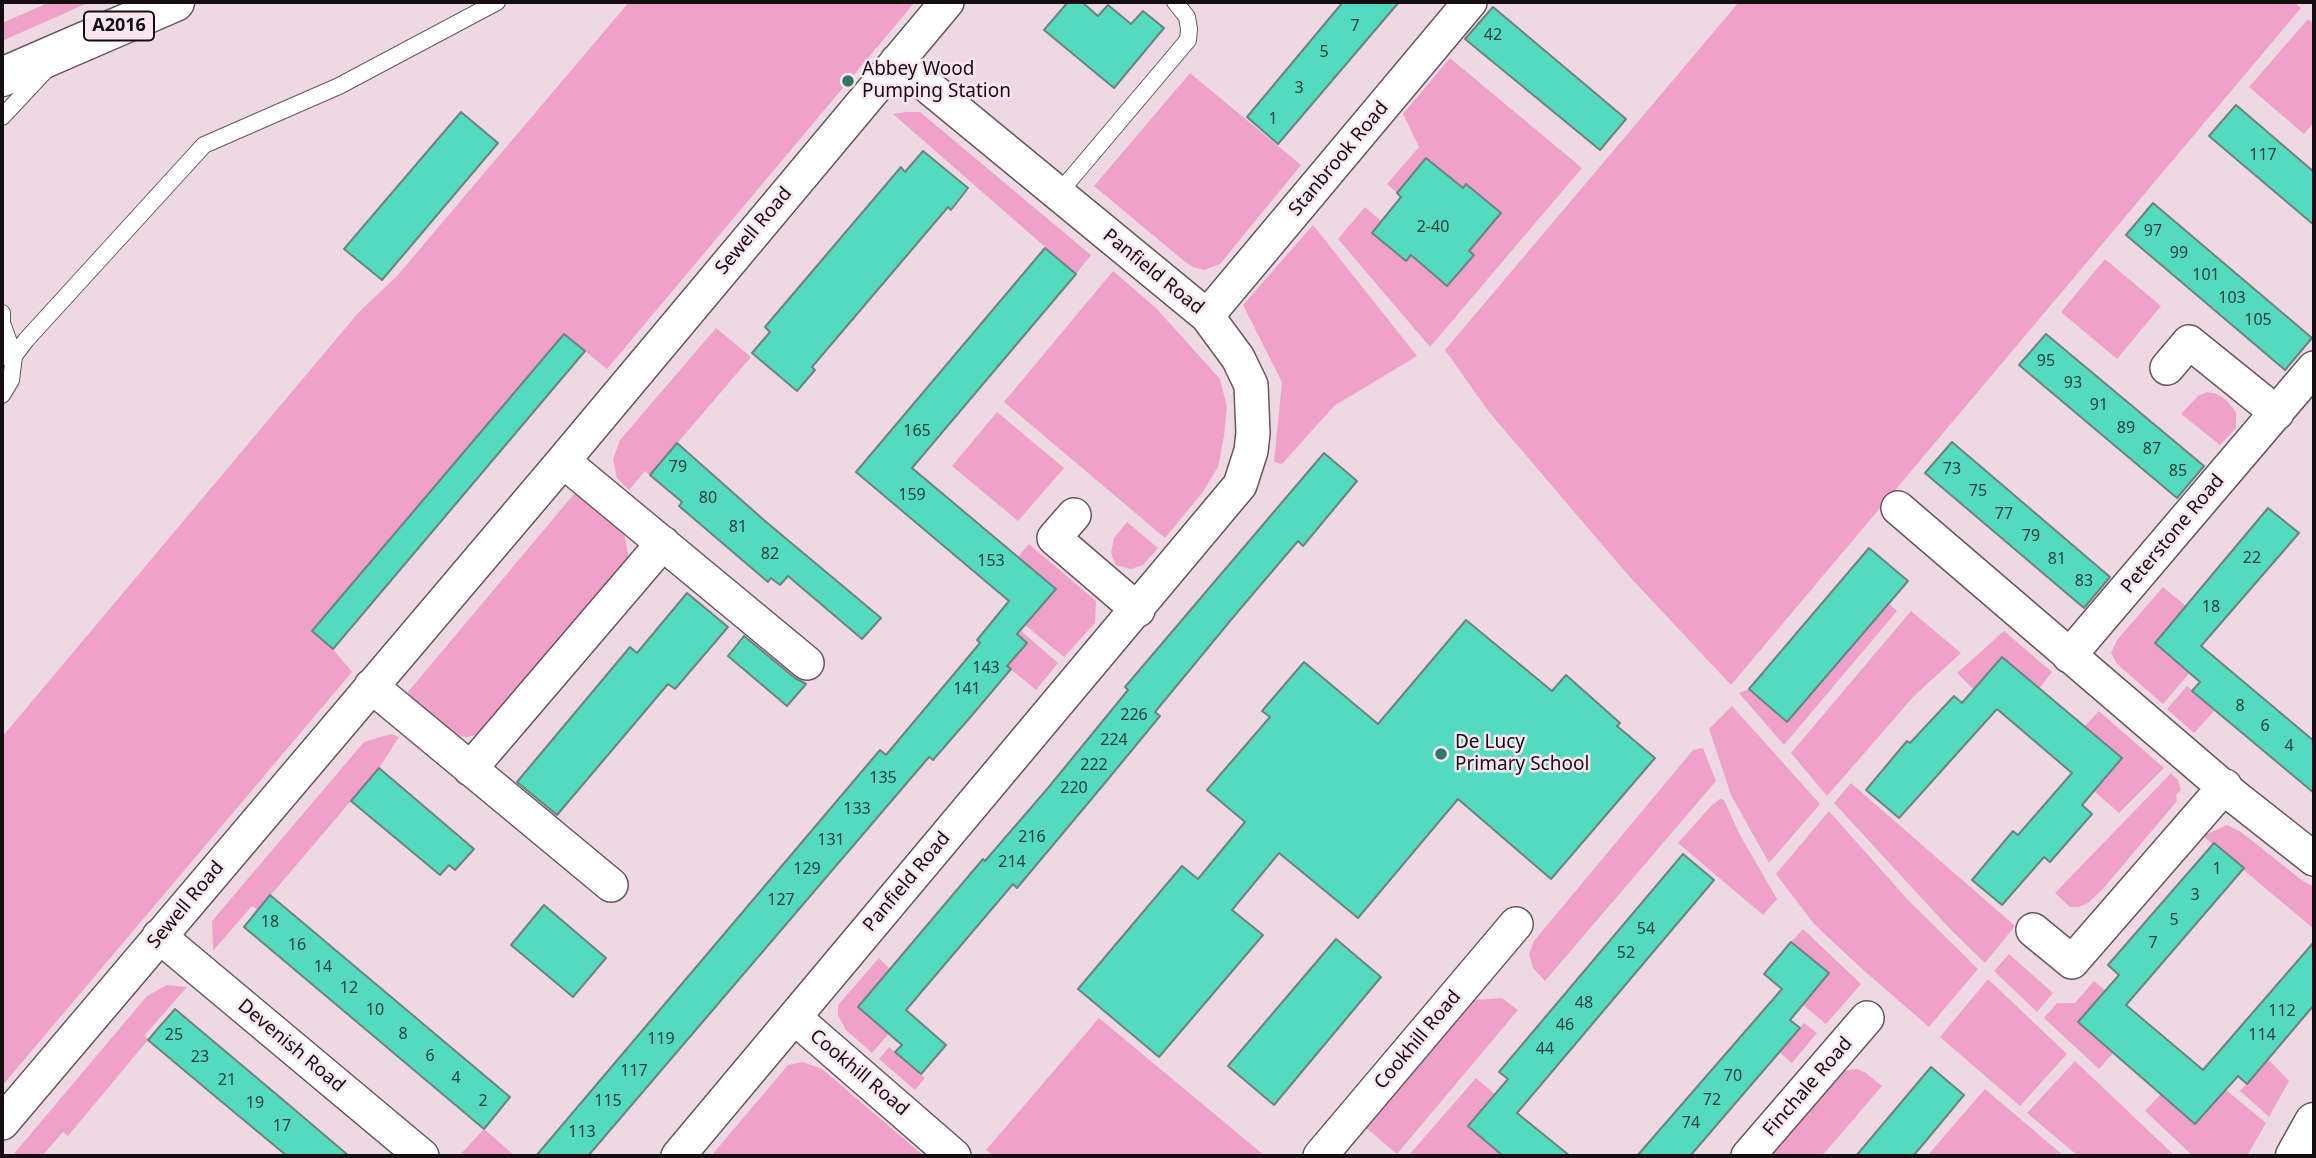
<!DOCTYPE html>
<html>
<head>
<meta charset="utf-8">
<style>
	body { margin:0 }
	#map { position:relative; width:2316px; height:1158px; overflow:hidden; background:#eed9e3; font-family:"Noto Sans",sans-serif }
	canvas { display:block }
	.frame { position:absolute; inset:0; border:4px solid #140d11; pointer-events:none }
</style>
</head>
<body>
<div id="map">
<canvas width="2316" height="1158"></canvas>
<div class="frame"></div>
</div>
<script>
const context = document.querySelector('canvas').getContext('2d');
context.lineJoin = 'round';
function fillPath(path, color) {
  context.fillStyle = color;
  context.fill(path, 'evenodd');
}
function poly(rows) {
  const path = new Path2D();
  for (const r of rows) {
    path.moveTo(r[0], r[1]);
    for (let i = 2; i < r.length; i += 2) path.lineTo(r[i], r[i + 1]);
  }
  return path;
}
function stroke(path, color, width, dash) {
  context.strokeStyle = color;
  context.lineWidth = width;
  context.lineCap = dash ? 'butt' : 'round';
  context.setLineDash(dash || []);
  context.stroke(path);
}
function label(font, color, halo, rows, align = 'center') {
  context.font = font + ' "Noto Sans",sans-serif';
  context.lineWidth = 5;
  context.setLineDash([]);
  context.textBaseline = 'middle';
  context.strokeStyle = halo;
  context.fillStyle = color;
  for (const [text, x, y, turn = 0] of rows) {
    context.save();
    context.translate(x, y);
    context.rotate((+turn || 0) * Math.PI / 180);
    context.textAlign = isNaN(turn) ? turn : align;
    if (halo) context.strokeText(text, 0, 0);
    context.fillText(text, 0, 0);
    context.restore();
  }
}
fillPath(poly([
	[50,2,90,2,2,41,2,23],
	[629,2,915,2,607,369,564,334,312,631,333,649,352,672,2,1086,2,737,358,313,397,276],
	[1739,2,2294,2,2301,8,1731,685,1628,575,1489,412,1445,350],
	[2308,19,2314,24,2314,122,2304,134,2249,87],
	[1450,58,1582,168,1430,347,1338,239,1365,207,1381,221,1372,233,1405,261,1411,255,1447,286,1473,255,1469,251,1501,213,1467,184,1463,188,1426,158,1397,193,1387,184,1419,147,1403,114],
	[1190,73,1301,165,1220,264,1204,270,1193,267,1184,261,1094,186],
	[906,112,920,112,1091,255,1076,274,893,114],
	[1313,225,1417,356,1334,406,1282,464,1274,462,1282,382,1243,305],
	[2105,259,2161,306,2117,359,2061,312],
	[1113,271,1156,308,1220,379,1227,407,1224,436,1218,467,1202,493,1165,538,1004,402],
	[716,328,751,357,650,475,645,471,629,490,617,478,613,459,620,440],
	[2207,392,2217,394,2227,401,2236,412,2236,428,2220,445,2181,414,2198,396],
	[997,412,1064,468,1018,521,952,466],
	[574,494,586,496,623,529,629,558,480,733,468,737,450,736,411,702,408,692],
	[1127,522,1158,548,1143,565,1131,569,1116,565,1111,553,1114,538],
	[1029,544,1096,601,1095,623,1064,657,1025,625,1055,589,1018,557],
	[2163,587,2186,606,2155,643,2185,669,2191,671,2163,704,2117,664,2111,653,2117,640],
	[1888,603,1897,611,1784,745,1739,693,1749,689,1787,722],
	[1911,611,1961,653,1914,696,1827,796,1791,753],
	[1020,630,1058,663,1036,690,1007,666,1027,644,1017,634],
	[2004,631,2052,672,2039,689,1974,690,1957,673],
	[2187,686,2215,710,2194,733,2167,709],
	[1732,706,1820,804,1769,863,1731,795,1709,729],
	[2099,711,2164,768,2119,813,2094,791,2122,758,2085,726],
	[391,734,399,737,379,768,258,910,252,906,213,951,212,921,364,742],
	[1703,748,1716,781,1545,981,1533,968,1529,954,1534,941,1693,750],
	[2171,773,2178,780,2181,790,2176,795,2177,801,2102,890,2088,903,2079,907,2070,907,2055,893],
	[1851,783,2015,926,1985,963,1952,931,1834,803],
	[1720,799,1724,800,1740,835,1777,899,1763,915,1678,843,1711,806],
	[1829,811,1908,900,1978,969,1929,1027,1861,968,1814,924,1776,874],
	[2227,825,2241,832,2303,881,2314,887,2314,929,2203,836],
	[1803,929,1861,984,1826,1024,1803,1005,1829,973,1791,942],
	[2009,954,2053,993,2037,1012,1994,971],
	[879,958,890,969,858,1006,886,1031,892,1030,872,1053,846,1030,838,1015,838,1005],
	[1988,979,2067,1054,2020,1106,1940,1037],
	[2094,981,2105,990,2078,1022,2113,1053,2099,1069,2044,1018,2057,1003,2075,1003],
	[167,985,187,987,145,1035,148,1040,68,1136,63,1132,42,1156,12,1156,147,996],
	[1502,998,1518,1010,1397,1154,1365,1127,1473,1000],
	[1099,1018,1265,1156,994,1156,986,1150],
	[1804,1023,1817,1033,1792,1063,1779,1052],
	[889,1047,925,1078,915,1090,879,1059],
	[2268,1059,2289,1081,2269,1117,2240,1091],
	[2075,1061,2175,1156,2078,1156,2027,1113],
	[803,1062,822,1069,924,1156,711,1156,788,1065],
	[1857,1069,1866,1073,1882,1086,1822,1156,1766,1156,1831,1079,1843,1071],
	[1476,1078,1495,1094,1468,1126,1503,1156,1408,1156],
	[1985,1089,2064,1156,1927,1156],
	[2226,1090,2266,1123,2247,1156,2193,1156,2145,1111,2161,1094,2195,1123],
	[484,1129,515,1156,459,1156]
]), '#efa1ca');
const building = poly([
	[1068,2,1082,2,1098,16,1108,5,1131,24,1143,11,1164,28,1114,88,1044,30,1068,2],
	[1343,2,1399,2,1278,144,1247,117,1343,2],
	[1493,7,1626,119,1600,150,1465,39,1493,7],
	[2236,105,2314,172,2314,225,2209,136,2236,105],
	[461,112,498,143,382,280,344,249,461,112],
	[923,151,968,188,951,210,948,207,812,367,815,370,797,391,752,353,770,332,765,327,901,167,905,172,923,151],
	[1426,158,1463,188,1466,184,1501,213,1469,251,1474,255,1447,286,1411,255,1406,261,1372,233,1401,197,1397,193,1426,158],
	[2153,203,2312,338,2285,370,2126,235,2153,203],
	[1045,248,1076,274,912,468,1056,589,1017,634,1027,643,1007,666,1011,669,973,714,933,760,929,757,588,1156,536,1156,880,750,886,755,980,643,977,640,1009,601,856,472,1045,248],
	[564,334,585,351,333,649,312,631,564,334],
	[2046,334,2204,466,2177,498,2019,365,2046,334],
	[1952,442,2110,577,2084,608,1925,473,1952,442],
	[677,443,765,521,881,618,862,639,788,576,780,585,771,578,768,582,679,506,682,502,650,475,677,443],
	[1324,453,1357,481,1303,546,1298,541,1235,615,1155,712,1160,716,1104,784,1017,888,1013,884,906,1010,946,1045,921,1074,895,1052,902,1045,858,1007,983,859,985,861,1048,788,1128,690,1125,687,1324,453],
	[2268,508,2299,533,2201,646,2314,741,2314,793,2192,691,2200,682,2155,643,2268,508],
	[1869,548,1908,581,1787,722,1749,689,1869,548],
	[687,593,728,627,675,689,668,684,557,815,517,782,630,647,637,653,687,593],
	[1466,620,1552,691,1566,675,1620,723,1617,726,1655,758,1551,879,1458,799,1358,918,1279,853,1232,910,1263,935,1159,1057,1078,989,1182,866,1198,879,1245,822,1207,790,1270,717,1262,711,1304,662,1378,724,1466,620],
	[744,636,795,678,806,684,787,706,728,656,744,636],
	[2002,657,2122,758,2082,805,2092,814,2050,862,2044,857,2002,905,1972,880,2013,831,2018,835,2072,773,1997,709,1899,818,1866,790,1907,741,1910,743,1954,696,1962,703,2002,657],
	[379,768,474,849,455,870,449,865,440,875,351,801,379,768],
	[2214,843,2244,868,2126,1005,2203,1070,2314,942,2314,1005,2247,1084,2238,1076,2195,1124,2078,1022,2119,975,2108,965,2214,843],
	[1683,854,1714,880,1517,1113,1570,1156,1503,1156,1468,1126,1508,1079,1499,1072,1683,854],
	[270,895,510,1097,484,1129,244,927,270,895],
	[544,905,606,958,573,997,511,945,544,905],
	[1336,939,1381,977,1274,1105,1228,1066,1336,939],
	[1791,942,1829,973,1790,1020,1800,1028,1690,1156,1637,1156,1782,989,1764,974,1791,942],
	[175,1009,282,1099,349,1156,287,1156,216,1097,148,1040,175,1009],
	[1931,1067,1964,1095,1925,1142,1913,1156,1856,1156,1931,1067]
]);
fillPath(building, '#53dabf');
stroke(building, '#6d837d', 2);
const lane = poly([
	[2,117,45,71],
	[1058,194,1188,40,1189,29,1187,17,1175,2],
	[2,313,2,323,14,356,11,380,2,395],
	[2,357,14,356,26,340,204,145,339,86,497,2]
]);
const street = poly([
	[1207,316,1470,2],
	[2167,368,2189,342,2277,413],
	[563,461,807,663],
	[1898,508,2234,796,2314,859],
	[1074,515,1054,538,1138,610],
	[2069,656,2314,368],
	[371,686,611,885],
	[470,769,663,543],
	[2033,930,2072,962,2225,786],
	[159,936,422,1156],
	[795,1018,954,1156],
	[2,1123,563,461,947,2],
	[678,1156,1240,485,1251,451,1253,433,1251,385,1238,358,1207,316,897,61],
	[1320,1156,1516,924],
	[1748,1156,1867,1018]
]);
const secondary = poly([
	[2295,1156,2314,1122]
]);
const primary = poly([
	[2,77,175,2]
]);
stroke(lane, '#67565e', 18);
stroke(street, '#67565e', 36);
stroke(secondary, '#67565e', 41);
stroke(primary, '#67565e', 41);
stroke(lane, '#fff', 16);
stroke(street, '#fff', 33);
stroke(secondary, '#fff', 38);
stroke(primary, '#fff', 38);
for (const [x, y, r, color] of [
	[848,81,7,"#327668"],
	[1441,754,7,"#327668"]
]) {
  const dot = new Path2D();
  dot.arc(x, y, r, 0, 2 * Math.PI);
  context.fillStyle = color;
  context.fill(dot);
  stroke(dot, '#fbe6f0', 2.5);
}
label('16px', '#24403c', null, [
	["7",1355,26],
	["42",1493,35],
	["5",1324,52],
	["3",1299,88],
	["1",1273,119],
	["117",2263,155],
	["2-40",1433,227],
	["97",2153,231],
	["99",2179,253],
	["101",2206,275],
	["103",2232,298],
	["105",2258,320],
	["95",2046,361],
	["93",2073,383],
	["91",2099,405],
	["89",2126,428],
	["165",917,431],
	["87",2152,449],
	["79",678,467],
	["73",1952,469],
	["85",2178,471],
	["75",1978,491],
	["159",912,495],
	["80",708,498],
	["77",2004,514],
	["81",738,527],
	["79",2031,536],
	["82",770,554],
	["22",2252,558],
	["81",2057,559],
	["153",991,561],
	["83",2084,581],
	["18",2211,607],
	["143",986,668],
	["141",967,689],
	["8",2240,706],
	["226",1134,715],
	["6",2265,726],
	["224",1114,740],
	["4",2289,746],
	["222",1094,765],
	["135",883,778],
	["220",1074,788],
	["133",857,809],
	["216",1032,837],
	["131",831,840],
	["214",1012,862],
	["129",807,869],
	["1",2217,869],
	["3",2195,895],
	["127",781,900],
	["5",2174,920],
	["18",270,922],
	["54",1646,929],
	["7",2153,943],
	["16",297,945],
	["52",1626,953],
	["14",323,967],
	["12",349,988],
	["48",1584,1003],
	["10",375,1010],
	["112",2282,1011],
	["46",1565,1025],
	["8",403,1034],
	["25",174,1035],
	["114",2262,1035],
	["119",661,1039],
	["44",1545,1049],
	["6",430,1056],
	["23",200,1057],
	["117",634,1071],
	["70",1733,1076],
	["4",456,1078],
	["21",227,1080],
	["72",1712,1100],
	["2",483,1101],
	["115",608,1101],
	["19",255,1103],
	["74",1691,1123],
	["17",282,1126],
	["113",582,1132]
]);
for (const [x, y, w] of [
	[119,26,70]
]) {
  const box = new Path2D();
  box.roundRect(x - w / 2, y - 14.5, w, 29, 5);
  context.fillStyle = '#fbe6f0';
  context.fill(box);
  stroke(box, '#140d11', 2);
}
label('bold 18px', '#140d11', null, [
	["A2016",119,26]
]);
label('19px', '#140d11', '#fbe6f0', [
	["Abbey Wood",862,70],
	["Pumping Station",862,92],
	["De Lucy",1455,743],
	["Primary School",1455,765]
], 'left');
label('19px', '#140d11', '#fbe6f0', [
	["Stanbrook Road",1339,159,-50],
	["Sewell Road",754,231,-50],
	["Panfield Road",1153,272,39],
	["Peterstone Road",2173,534,-50],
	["Panfield Road",907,882,-50],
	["Sewell Road",186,905,-50],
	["Cookhill Road",1418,1040,-50],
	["Devenish Road",291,1046,40],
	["Cookhill Road",859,1073,40],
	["Finchale Road",1808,1087,-49]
]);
</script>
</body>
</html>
